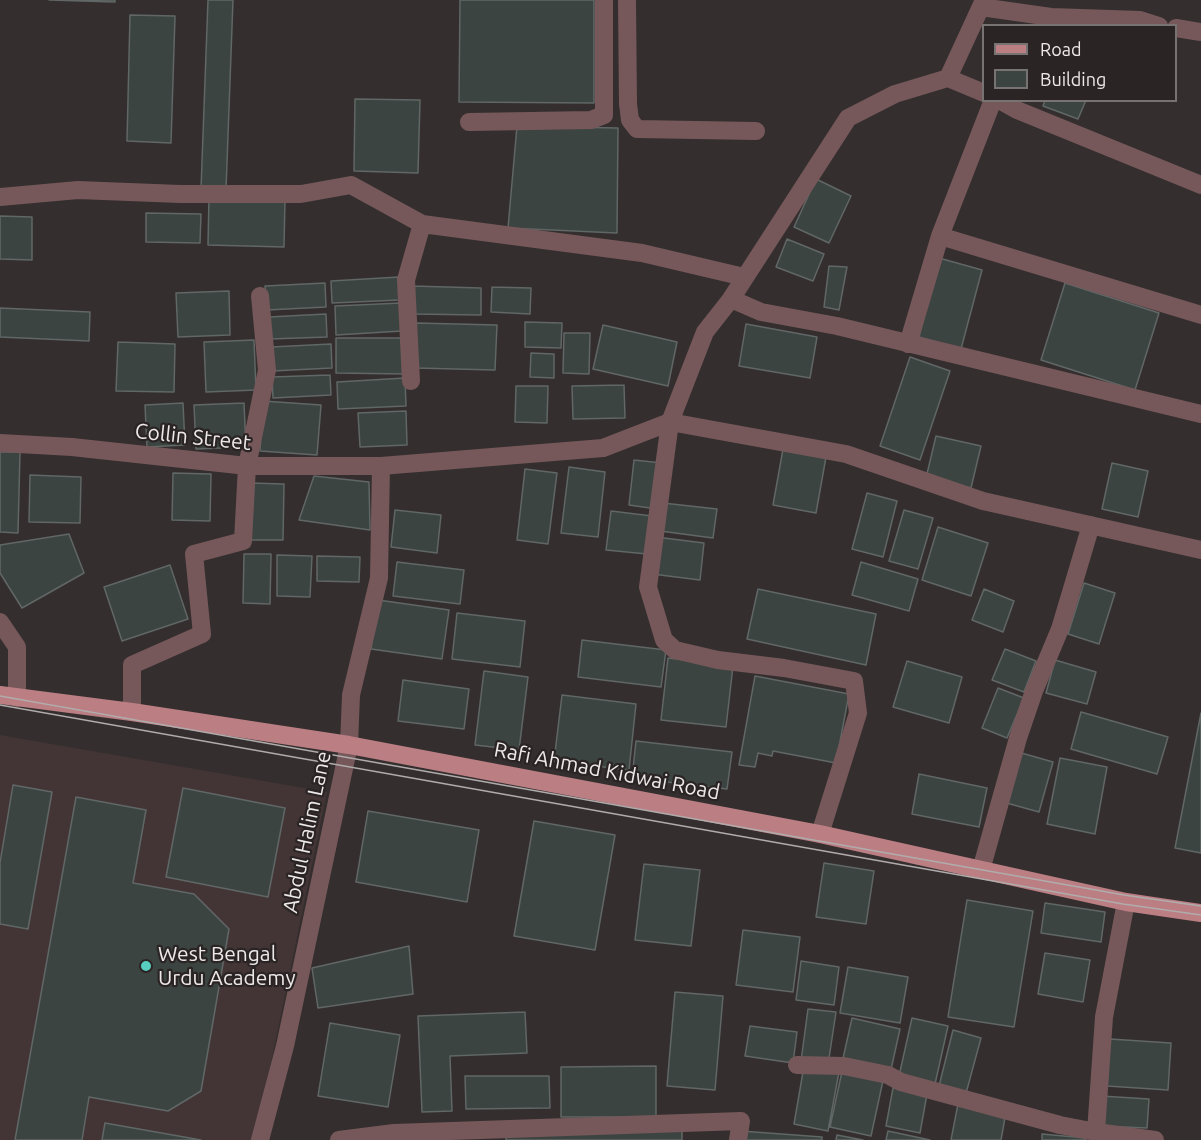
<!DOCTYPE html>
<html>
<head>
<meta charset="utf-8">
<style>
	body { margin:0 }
	#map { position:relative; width:1201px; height:1140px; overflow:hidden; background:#342e2e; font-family:Ubuntu,sans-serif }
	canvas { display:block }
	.legend { position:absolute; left:982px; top:24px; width:195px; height:78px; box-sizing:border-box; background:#2a2424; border:2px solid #787373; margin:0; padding:8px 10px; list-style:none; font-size:18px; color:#eee9e9 }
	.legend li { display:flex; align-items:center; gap:12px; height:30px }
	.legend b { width:30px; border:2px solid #787373 }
</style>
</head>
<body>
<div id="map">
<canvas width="1201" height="1140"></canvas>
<ul class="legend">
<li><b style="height:8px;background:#ba7e83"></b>Road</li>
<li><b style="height:16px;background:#3c4442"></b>Building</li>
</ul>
</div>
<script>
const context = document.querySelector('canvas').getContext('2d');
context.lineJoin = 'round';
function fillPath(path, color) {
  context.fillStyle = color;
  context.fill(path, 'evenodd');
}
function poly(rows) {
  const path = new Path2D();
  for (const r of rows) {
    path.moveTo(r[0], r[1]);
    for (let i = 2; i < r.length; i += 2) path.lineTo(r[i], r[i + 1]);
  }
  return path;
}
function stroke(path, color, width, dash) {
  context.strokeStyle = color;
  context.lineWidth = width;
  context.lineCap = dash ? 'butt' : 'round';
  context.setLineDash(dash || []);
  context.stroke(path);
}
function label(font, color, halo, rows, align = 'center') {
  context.font = font + ' Ubuntu,sans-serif';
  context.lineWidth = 4.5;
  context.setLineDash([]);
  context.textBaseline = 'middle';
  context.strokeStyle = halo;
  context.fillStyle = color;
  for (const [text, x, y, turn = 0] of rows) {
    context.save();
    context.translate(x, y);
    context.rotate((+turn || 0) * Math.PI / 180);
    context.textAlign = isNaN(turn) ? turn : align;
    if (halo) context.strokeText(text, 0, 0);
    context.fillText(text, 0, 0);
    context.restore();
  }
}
fillPath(poly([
	[0,735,327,792,255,1140,0,1140]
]), '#433536');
const building = poly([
	[49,0,115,0,115,2,49,0],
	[208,0,233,0,226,190,201,189,208,0],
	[460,0,594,0,594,103,459,102,460,0],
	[130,15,175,16,171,143,127,141,130,15],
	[355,99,420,100,418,173,354,171,355,99],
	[1045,100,1086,100,1078,119,1043,106,1045,100],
	[517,126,618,128,617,233,508,228,517,126],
	[816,179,851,196,829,243,794,227,816,179],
	[209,197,285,199,284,247,208,245,209,197],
	[146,213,201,214,200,243,146,242,146,213],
	[0,216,32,217,32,260,0,259,0,216],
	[787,239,824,254,813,281,776,267,787,239],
	[939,258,982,270,961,349,919,337,939,258],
	[829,266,847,267,839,310,824,307,829,266],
	[399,277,400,300,332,303,331,281,399,277],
	[325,283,326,307,267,310,265,286,325,283],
	[1065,283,1159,313,1135,390,1041,360,1065,283],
	[413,286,481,288,481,315,412,314,413,286],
	[492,287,531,288,530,314,491,312,492,287],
	[229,291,230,335,178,337,176,293,229,291],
	[401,303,402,331,336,335,335,306,401,303],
	[0,308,90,312,89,341,0,337,0,308],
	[326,314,327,337,270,339,269,317,326,314],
	[525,322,562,323,561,348,525,347,525,322],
	[416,323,497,325,495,370,415,368,416,323],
	[746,324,817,337,810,378,739,366,746,324],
	[603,325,677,342,668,386,593,369,603,325],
	[564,333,590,333,589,374,563,373,564,333],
	[336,338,405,338,405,374,336,373,336,338],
	[254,340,256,390,206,392,204,342,254,340],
	[118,342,175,344,174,392,116,391,118,342],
	[331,344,332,368,272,371,271,347,331,344],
	[531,353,554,354,554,378,530,377,531,353],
	[910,357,950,371,920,460,880,446,910,357],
	[330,375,331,395,273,398,272,377,330,375],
	[405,378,406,406,338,409,337,382,405,378],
	[624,385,625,418,573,419,572,386,624,385],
	[516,386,548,386,547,423,515,422,516,386],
	[263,401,321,405,317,455,260,451,263,401],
	[183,403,185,445,147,447,145,405,183,403],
	[244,403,246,447,196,449,194,405,244,403],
	[406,411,407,445,360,447,358,413,406,411],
	[936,436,981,446,971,488,926,478,936,436],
	[783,449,826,457,816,513,773,505,783,449],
	[0,452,20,452,18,533,0,532,0,452],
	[634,460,662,463,657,509,629,505,634,460],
	[1112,463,1148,471,1138,517,1102,509,1112,463],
	[569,467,605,472,598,537,561,533,569,467],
	[525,469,557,473,548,544,517,540,525,469],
	[173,473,211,474,210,521,172,520,173,473],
	[30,475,81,477,80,523,29,522,30,475],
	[314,476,369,482,370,530,299,520,314,476],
	[251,483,284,484,283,540,250,540,251,483],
	[867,493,897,501,883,557,852,549,867,493],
	[663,503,717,509,713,538,660,531,663,503],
	[395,510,441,515,437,553,391,547,395,510],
	[904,510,933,518,918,569,889,561,904,510],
	[611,511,652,516,647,554,606,550,611,511],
	[938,527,988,543,971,596,922,580,938,527],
	[69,534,84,573,22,608,0,573,0,545,69,534],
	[656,537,704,543,700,580,652,574,656,537],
	[244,554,271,554,270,604,243,603,244,554],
	[277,555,312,556,310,597,277,596,277,555],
	[317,556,360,557,359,582,317,581,317,556],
	[397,562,464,570,460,604,393,596,397,562],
	[861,562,918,579,909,611,852,595,861,562],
	[170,565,188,619,122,641,104,587,170,565],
	[1084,583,1115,593,1099,644,1068,634,1084,583],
	[758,589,876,614,866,665,747,639,758,589],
	[984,589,1014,601,1003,632,972,620,984,589],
	[378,600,449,610,442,659,371,649,378,600],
	[457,613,525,621,520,667,452,659,457,613],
	[582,640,666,650,661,687,578,677,582,640],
	[1005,649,1036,661,1024,692,992,680,1005,649],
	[668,658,733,666,726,727,661,720,668,658],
	[1055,660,1096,672,1087,704,1046,693,1055,660],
	[907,661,962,677,949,723,893,707,907,661],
	[484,671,528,677,519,750,475,745,484,671],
	[755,676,849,694,836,763,773,751,772,756,758,753,755,767,739,765,755,676],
	[403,680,469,689,464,729,398,721,403,680],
	[998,688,1024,698,1007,738,982,728,998,688],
	[562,695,636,704,629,770,554,761,562,695],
	[1081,712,1168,737,1157,774,1071,749,1081,712],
	[1201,713,1201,853,1175,848,1201,713],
	[636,741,732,752,727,789,632,778,636,741],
	[1018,752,1053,762,1039,812,1003,802,1018,752],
	[1060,758,1107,767,1095,834,1047,824,1060,758],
	[919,774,987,788,979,827,912,814,919,774],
	[13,785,52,792,28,929,0,924,0,863,13,785],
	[183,788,285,808,268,897,166,877,183,788],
	[76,797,146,810,133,883,194,894,229,929,201,1091,168,1111,89,1097,82,1140,15,1140,76,797],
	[368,811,479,830,467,902,356,882,368,811],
	[534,821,615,835,595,950,514,936,534,821],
	[824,863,874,871,866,924,816,917,824,863],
	[644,864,700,870,691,946,635,940,644,864],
	[967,900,1033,911,1014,1027,948,1017,967,900],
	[1045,903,1105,912,1101,942,1041,933,1045,903],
	[743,930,800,937,793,992,736,985,743,930],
	[409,946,413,994,318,1008,312,968,409,946],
	[1045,953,1090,960,1083,1002,1038,994,1045,953],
	[801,961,839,967,834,1005,796,1000,801,961],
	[848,967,908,977,900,1023,840,1013,848,967],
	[675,992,723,996,715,1090,667,1086,675,992],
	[808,1009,836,1012,828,1065,801,1061,808,1009],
	[525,1012,527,1053,450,1056,452,1111,422,1112,418,1016,525,1012],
	[852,1018,900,1029,890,1074,842,1063,852,1018],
	[912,1018,948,1026,935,1084,899,1076,912,1018],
	[330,1023,400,1035,388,1107,318,1096,330,1023],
	[750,1026,797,1032,793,1063,745,1056,750,1026],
	[953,1030,981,1038,965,1097,938,1090,953,1030],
	[1110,1039,1171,1043,1168,1090,1107,1086,1110,1039],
	[656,1066,656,1117,561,1117,561,1067,656,1066],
	[804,1066,839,1072,828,1131,794,1124,804,1066],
	[843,1067,884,1076,871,1136,830,1127,843,1067],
	[465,1076,549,1076,550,1108,466,1109,465,1076],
	[893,1088,927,1094,920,1133,886,1126,893,1088],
	[1101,1096,1149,1099,1147,1128,1099,1126,1101,1096],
	[958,1104,1006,1112,1001,1140,951,1140,958,1104],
	[105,1123,201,1140,102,1140,105,1123],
	[682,1127,682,1140,506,1140,506,1135,682,1127],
	[741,1131,822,1137,822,1140,740,1140,741,1131],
	[888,1131,930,1140,886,1140,888,1131],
	[1042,1134,1086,1138,1086,1140,1042,1140,1042,1134],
	[837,1135,863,1140,836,1140,837,1135]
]);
fillPath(building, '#3c4442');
stroke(building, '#606766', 1.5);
stroke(poly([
	[627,0,628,104,630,120,637,129,756,131],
	[981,7,1051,17,1140,20,1159,26],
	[1176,28,1201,32],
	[948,78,984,93],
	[993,100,940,236,1201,315],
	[999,100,1017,110,1201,185],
	[469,122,591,120,604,115,604,0],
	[0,197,78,190,180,194,301,194,351,185,422,224,642,253,744,277],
	[731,299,761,312,837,326,1201,414],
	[908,344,940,236],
	[411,381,406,280,422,224],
	[670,422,846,454,983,501,1201,550],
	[0,443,72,447,247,466,381,466,603,448,670,422],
	[0,622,17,647,17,698],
	[132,712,132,665,202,634,194,554,243,541,247,466,267,370,260,296],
	[820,834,858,713,854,681,784,668,718,660,675,650,664,640,648,587,670,422,705,332,731,299,848,118,895,94,948,78,984,0],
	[981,870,1018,738,1034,691,1060,629,1091,525],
	[797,1065,844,1066,888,1075,901,1082,1060,1125,1096,1132,1155,1140],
	[1096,1132,1104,1017,1126,902],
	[260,1140,285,1046,349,745,351,695,379,578,381,466],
	[339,1140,394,1133,741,1121,738,1140]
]), '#76585a', 18);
stroke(poly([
	[0,695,132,712,349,745,820,834,1126,902,1201,913]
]), '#ba7e83', 18);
stroke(poly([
	[0,696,1124,895,1201,906],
	[0,705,1123,904,1201,915]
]), '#b1acac', 1.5);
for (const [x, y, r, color] of [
	[146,966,6,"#58cec0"]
]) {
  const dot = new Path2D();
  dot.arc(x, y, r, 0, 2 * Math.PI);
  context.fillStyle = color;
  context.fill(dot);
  stroke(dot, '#2a2424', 2);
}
label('21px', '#eee9e9', '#2a2424', [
	["Collin Street",193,437,6],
	["Rafi Ahmad Kidwai Road",607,771,11],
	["Abdul Halim Lane",307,832,-78]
]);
label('21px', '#eee9e9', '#2a2424', [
	["West Bengal",158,954],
	["Urdu Academy",158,978]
], 'left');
</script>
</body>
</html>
